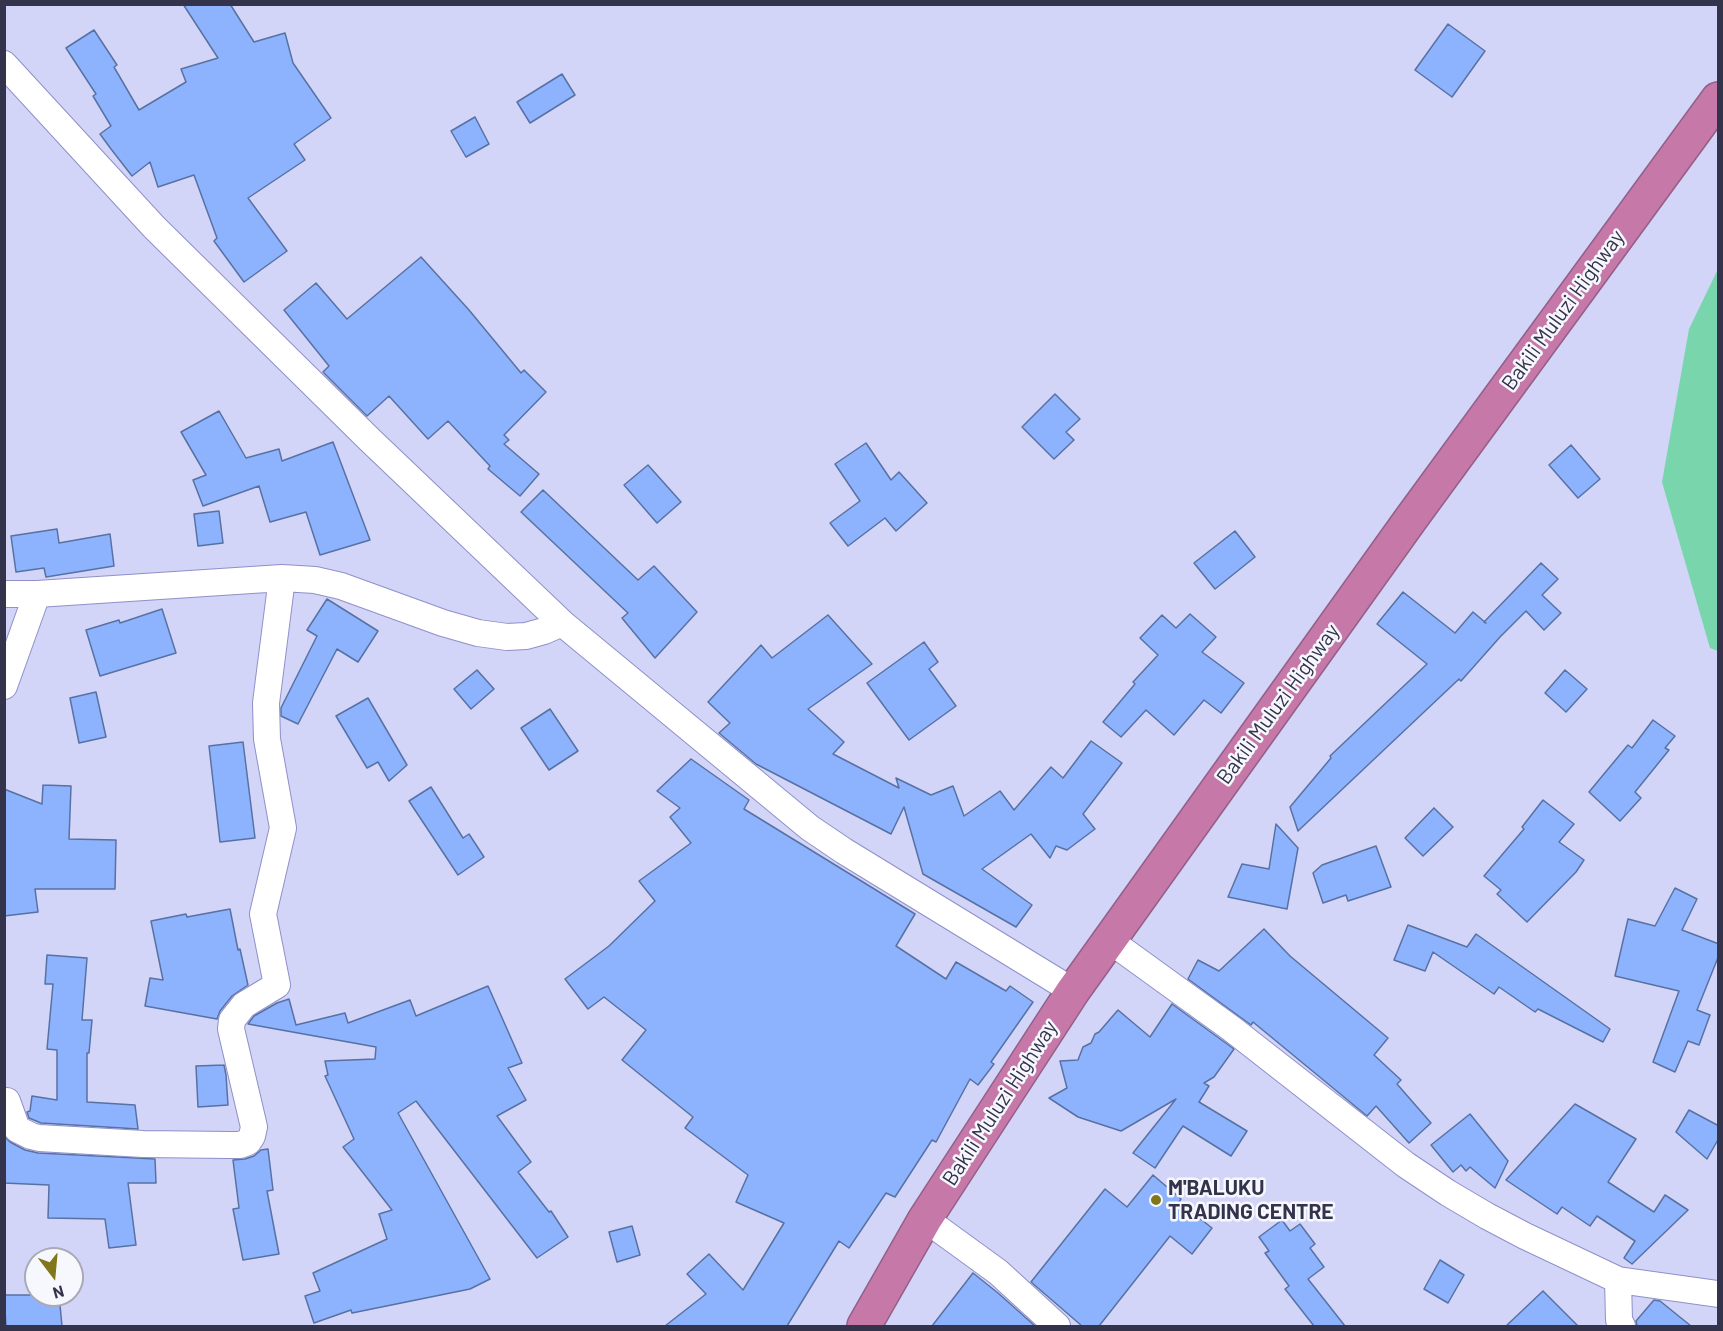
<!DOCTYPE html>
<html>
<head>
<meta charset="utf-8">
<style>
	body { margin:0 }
	#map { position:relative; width:1723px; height:1331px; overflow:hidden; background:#d2d4f8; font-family:Barlow,sans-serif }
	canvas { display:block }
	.frame { position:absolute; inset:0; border:6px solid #33334c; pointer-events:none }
	.north { position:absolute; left:24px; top:1247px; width:60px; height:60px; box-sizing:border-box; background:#f7f8fe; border:2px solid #a9a9b7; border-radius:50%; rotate:164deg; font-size:16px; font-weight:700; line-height:24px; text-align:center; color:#33334c }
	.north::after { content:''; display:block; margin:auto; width:21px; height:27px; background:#80771b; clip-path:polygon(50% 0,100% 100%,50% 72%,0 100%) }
</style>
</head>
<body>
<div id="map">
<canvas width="1723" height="1331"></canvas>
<div class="frame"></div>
<div class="north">N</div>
</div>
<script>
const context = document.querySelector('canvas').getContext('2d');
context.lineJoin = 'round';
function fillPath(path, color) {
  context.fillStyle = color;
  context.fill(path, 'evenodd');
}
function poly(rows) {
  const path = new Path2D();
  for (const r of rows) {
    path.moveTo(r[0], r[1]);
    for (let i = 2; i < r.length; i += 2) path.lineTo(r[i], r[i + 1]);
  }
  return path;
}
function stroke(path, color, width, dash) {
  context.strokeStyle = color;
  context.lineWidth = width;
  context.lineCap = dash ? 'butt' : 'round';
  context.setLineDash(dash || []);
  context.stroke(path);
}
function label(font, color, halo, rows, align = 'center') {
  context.font = font + ' Barlow,sans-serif';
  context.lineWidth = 5;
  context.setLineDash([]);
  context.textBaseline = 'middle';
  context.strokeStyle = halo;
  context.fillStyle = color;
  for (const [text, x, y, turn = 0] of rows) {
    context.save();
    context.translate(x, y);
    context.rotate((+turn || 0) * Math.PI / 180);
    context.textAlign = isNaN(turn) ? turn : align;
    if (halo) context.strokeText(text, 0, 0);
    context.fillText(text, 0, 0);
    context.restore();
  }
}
fillPath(poly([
	[1718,269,1718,651,1710,648,1662,482,1689,329]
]), '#78d5ac');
const building = poly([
	[183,4,230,4,254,42,285,33,293,63,331,118,294,144,305,160,248,198,287,251,244,282,214,241,217,238,194,175,158,187,150,162,132,176,111,149,100,134,111,126,93,96,96,94,66,48,94,30,117,65,114,67,139,110,186,82,181,69,218,58,183,4],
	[1448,24,1485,51,1452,97,1415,70,1448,24],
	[562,74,575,95,530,123,517,102,562,74],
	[475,117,489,144,466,157,451,131,475,117],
	[421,257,469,310,521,373,524,370,546,392,504,435,509,440,504,444,539,474,520,496,488,469,490,466,448,421,428,439,389,396,367,416,323,372,329,366,284,310,316,283,347,319,421,257],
	[1055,394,1080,419,1066,432,1074,440,1054,459,1022,427,1055,394],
	[219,411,246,458,279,449,282,461,333,442,370,540,320,555,306,512,270,522,259,486,203,506,193,480,206,475,181,432,219,411],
	[866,443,891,480,899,472,927,503,896,531,885,518,848,546,830,523,860,501,835,464,866,443],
	[1571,445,1600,479,1578,498,1549,465,1571,445],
	[648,465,681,502,657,523,624,485,648,465],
	[543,490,638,580,654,566,697,612,655,658,622,618,628,613,521,512,543,490],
	[219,511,223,543,198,546,194,514,219,511],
	[57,529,59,543,110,534,114,566,46,577,44,568,16,572,11,536,57,529],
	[1235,531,1255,557,1215,589,1194,563,1235,531],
	[1541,563,1558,579,1542,595,1561,613,1544,630,1526,611,1500,637,1461,681,1459,679,1298,831,1290,807,1331,758,1330,756,1427,664,1377,624,1403,592,1455,633,1473,612,1486,623,1484,622,1541,563],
	[327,599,378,631,358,662,337,649,298,724,281,716,281,708,317,636,307,630,327,599],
	[162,609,176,653,100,676,86,630,119,620,120,623,162,609],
	[1190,614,1216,637,1202,652,1244,683,1221,713,1204,700,1174,735,1146,710,1121,737,1103,722,1135,684,1133,682,1158,655,1140,638,1162,615,1176,628,1190,614],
	[828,615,872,664,808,709,844,742,833,754,899,788,896,778,931,795,953,786,964,816,1000,791,1014,810,1051,767,1063,778,1091,741,1122,763,1083,814,1095,829,1067,850,1056,846,1050,858,1031,834,982,869,1032,905,1016,927,923,874,904,807,891,834,756,764,719,733,730,723,708,702,761,645,772,658,828,615],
	[924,642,938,662,929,669,956,706,909,740,867,683,924,642],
	[477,670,494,689,471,709,454,689,477,670],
	[1565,670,1587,689,1566,712,1545,693,1565,670],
	[96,692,106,737,79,743,70,698,96,692],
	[368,698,407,765,389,781,378,762,367,768,336,716,368,698],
	[550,709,578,751,549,770,521,728,550,709],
	[1653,720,1675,736,1665,748,1669,750,1635,792,1641,798,1620,821,1589,792,1628,745,1632,748,1653,720],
	[243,742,255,838,220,842,209,746,243,742],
	[691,759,749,800,744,809,915,914,896,946,946,979,956,962,1006,991,1010,986,1033,1002,991,1062,994,1064,978,1085,970,1079,936,1142,932,1140,895,1197,886,1193,849,1248,839,1241,787,1326,665,1326,706,1294,687,1274,709,1254,743,1290,784,1223,736,1202,748,1175,685,1128,693,1117,622,1060,646,1030,604,997,588,1009,565,979,609,946,655,901,639,881,691,843,670,817,680,808,657,791,691,759],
	[43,785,71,786,69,839,116,840,115,889,35,889,38,912,4,916,4,789,42,804,43,785],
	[431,787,463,838,469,834,484,857,458,875,409,801,431,787],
	[1543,800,1574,824,1559,842,1584,860,1576,872,1527,922,1497,894,1501,890,1484,876,1524,829,1522,827,1543,800],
	[1434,808,1453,827,1423,856,1405,838,1434,808],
	[1276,824,1298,848,1287,909,1228,897,1242,864,1269,869,1276,824],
	[1376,846,1391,887,1348,901,1346,895,1323,903,1313,873,1322,865,1376,846],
	[1675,888,1697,899,1682,930,1719,944,1719,955,1697,1010,1710,1015,1699,1045,1688,1041,1675,1072,1653,1062,1679,991,1615,976,1628,919,1655,926,1675,888],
	[230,909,238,950,240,949,248,985,232,996,220,1011,217,1019,145,1006,150,978,163,980,151,921,186,914,187,917,230,909],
	[1408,925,1467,947,1476,934,1610,1029,1603,1042,1538,1009,1535,1012,1499,987,1494,994,1433,952,1425,971,1394,960,1408,925],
	[1264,929,1290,956,1388,1038,1374,1055,1401,1080,1397,1084,1431,1123,1409,1143,1376,1106,1367,1116,1253,1022,1251,1025,1188,979,1198,960,1219,971,1264,929],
	[47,955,87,958,82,1020,92,1020,89,1053,87,1053,87,1102,135,1105,138,1129,41,1123,29,1118,27,1112,30,1111,32,1096,57,1100,57,1050,47,1049,53,984,45,984,47,955],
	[488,986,522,1063,508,1068,526,1100,497,1116,531,1162,518,1172,549,1212,551,1211,568,1237,537,1258,416,1101,398,1113,490,1279,470,1289,352,1313,351,1310,314,1323,305,1296,320,1291,313,1273,387,1239,379,1214,392,1210,343,1147,354,1139,325,1076,328,1075,325,1061,375,1059,376,1047,248,1024,254,1016,277,1003,289,999,296,1025,345,1013,348,1023,410,1000,416,1016,488,986],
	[1172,1004,1234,1049,1214,1077,1204,1083,1209,1086,1199,1102,1247,1131,1231,1156,1183,1126,1155,1168,1133,1153,1176,1099,1121,1131,1078,1117,1049,1098,1067,1088,1060,1061,1078,1060,1083,1047,1091,1043,1095,1034,1099,1032,1118,1010,1150,1037,1172,1004],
	[224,1065,226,1075,228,1105,198,1107,196,1066,224,1065],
	[1575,1104,1636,1139,1608,1182,1654,1212,1665,1195,1688,1210,1632,1264,1624,1258,1635,1241,1597,1216,1590,1226,1562,1207,1557,1214,1506,1180,1575,1104],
	[1689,1110,1719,1126,1719,1138,1707,1159,1676,1132,1689,1110],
	[1470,1114,1508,1161,1495,1188,1470,1167,1466,1171,1461,1165,1453,1172,1431,1145,1470,1114],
	[4,1136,10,1142,25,1150,38,1153,155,1159,156,1183,128,1183,136,1245,109,1248,105,1219,48,1218,49,1185,4,1183,4,1136],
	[268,1149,273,1190,267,1191,279,1254,243,1260,233,1209,239,1208,233,1160,245,1159,254,1156,261,1150,268,1149],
	[1153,1175,1181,1199,1179,1202,1212,1228,1192,1254,1170,1236,1099,1326,1082,1326,1031,1282,1105,1189,1127,1207,1153,1175],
	[1282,1220,1290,1231,1300,1224,1315,1244,1310,1248,1324,1267,1308,1279,1345,1326,1314,1326,1285,1289,1289,1286,1265,1253,1269,1251,1259,1237,1282,1220],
	[632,1226,640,1255,617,1262,609,1232,632,1226],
	[1440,1260,1464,1275,1448,1303,1424,1289,1440,1260],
	[973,1273,998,1293,1035,1326,932,1326,973,1273],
	[1543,1291,1578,1326,1506,1326,1543,1291],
	[4,1295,59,1295,62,1326,6,1326,4,1295],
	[1654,1300,1660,1301,1691,1326,1637,1326,1636,1321,1654,1300]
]);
fillPath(building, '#8eb3fe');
stroke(building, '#5771a3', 1.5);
const street = poly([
	[4,64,154,227,370,440,562,623,810,828,844,851,1073,991],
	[4,594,37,594,282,578,315,580,341,586,443,623,478,633,507,637,526,636,544,631,562,623],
	[4,686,37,594],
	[1109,940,1232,1029,1406,1165,1448,1193,1487,1216,1525,1236,1618,1280,1718,1294],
	[4,1101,7,1101,17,1129,31,1136,39,1138,143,1144,230,1145,240,1145,248,1142,252,1136,254,1127,231,1029,232,1020,244,1005,277,985,263,914,283,828,267,739,266,703,282,578],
	[925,1219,998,1272,1057,1326],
	[1618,1280,1619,1320,1622,1326]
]);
const highway = poly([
	[864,1326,925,1219,1073,991,1410,520,1718,99]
]);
stroke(street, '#8f90ca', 28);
stroke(highway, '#936088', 36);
stroke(street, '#fff', 26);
stroke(highway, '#c678a8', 33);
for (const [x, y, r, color] of [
	[1156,1200,6,"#80771b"]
]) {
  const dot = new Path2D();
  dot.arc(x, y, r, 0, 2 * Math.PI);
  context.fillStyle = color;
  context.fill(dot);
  stroke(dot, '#f7f8fe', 2);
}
label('21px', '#33334c', '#f7f8fe', [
	["Bakili Muluzi Highway",1563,310,-54],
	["Bakili Muluzi Highway",1278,704,-54],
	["Bakili Muluzi Highway",1000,1103,-57]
]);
label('bold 21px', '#33334c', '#f7f8fe', [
	["M'BALUKU",1168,1188],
	["TRADING CENTRE",1168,1212]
], 'left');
</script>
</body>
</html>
